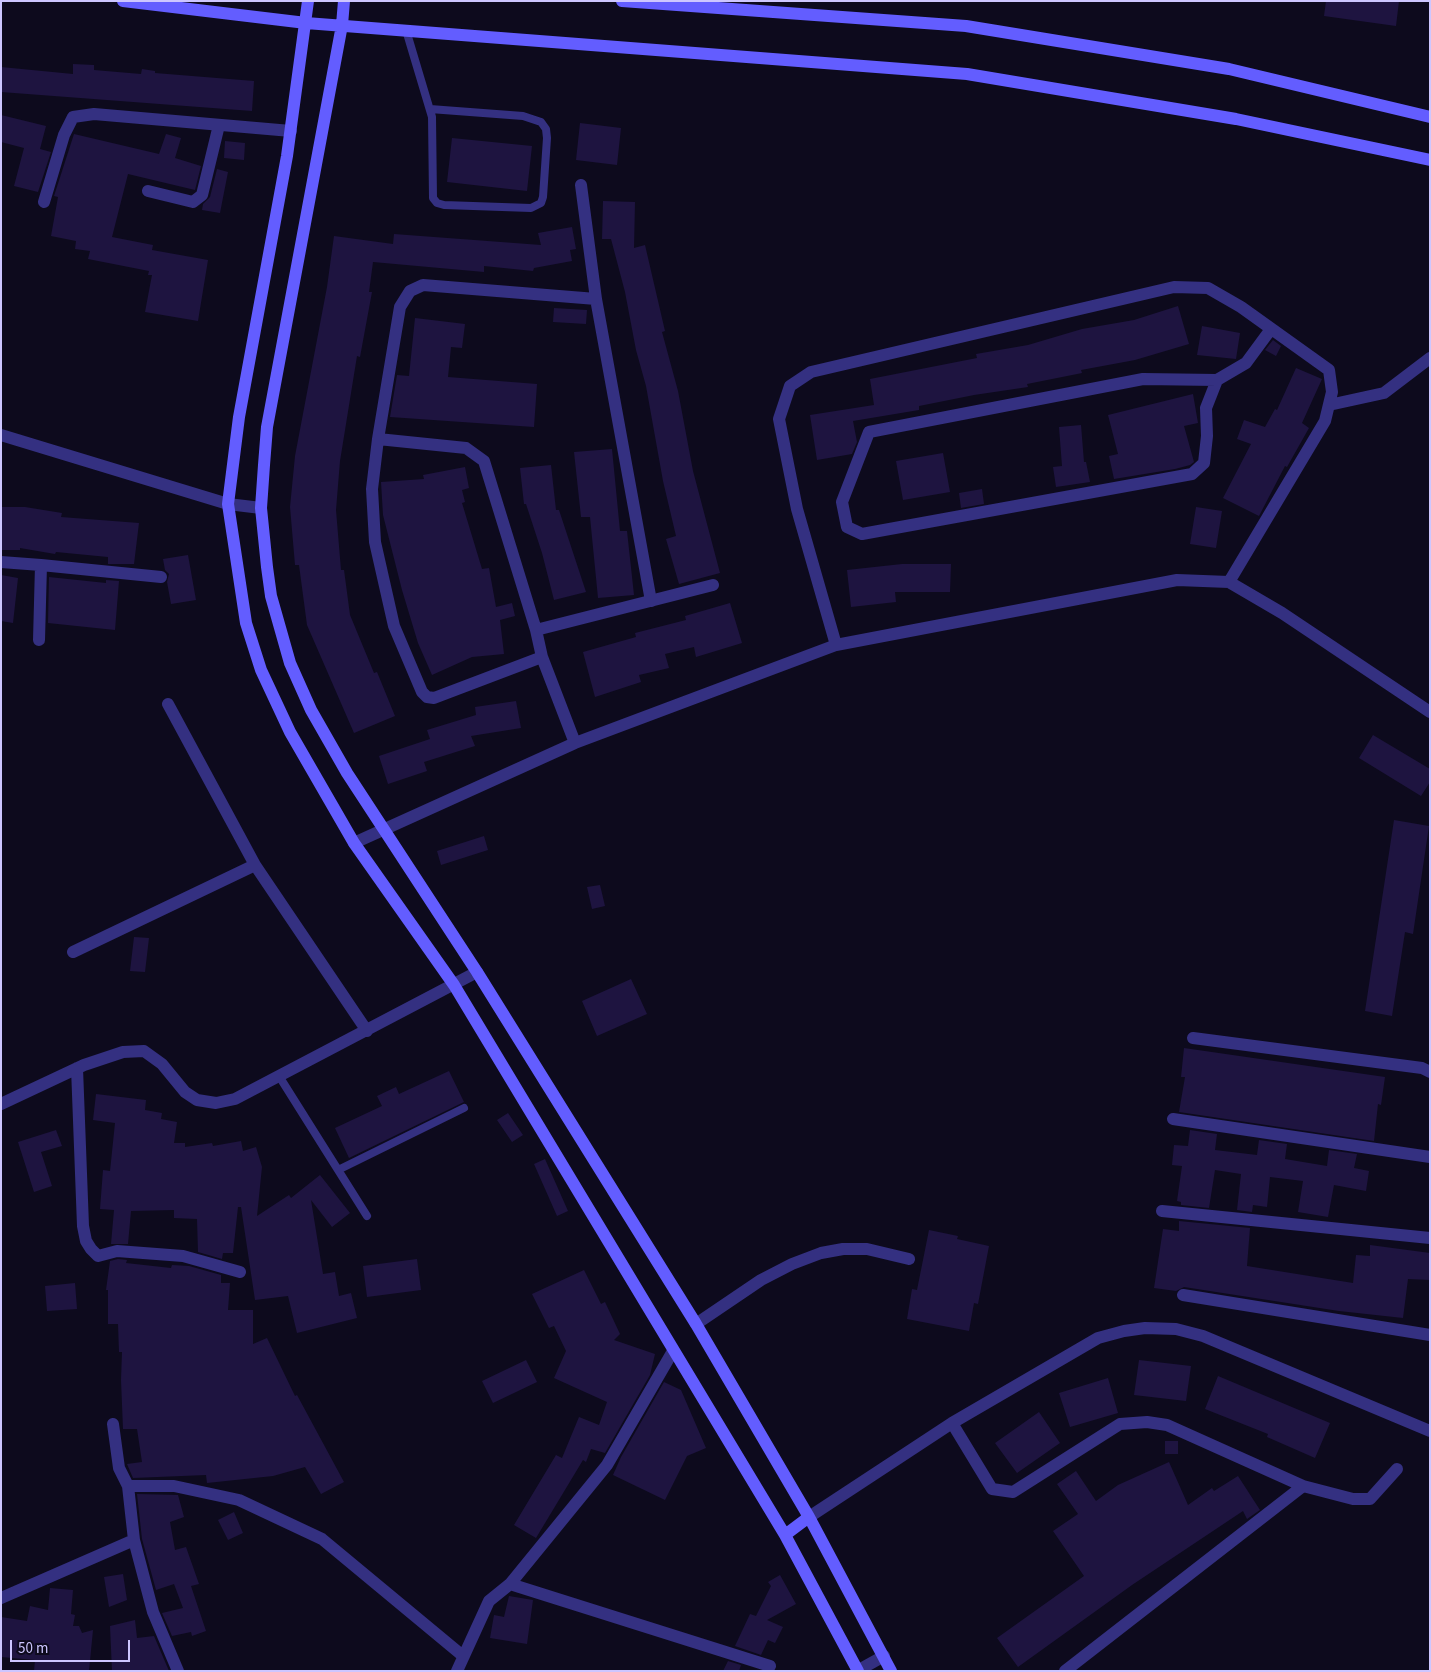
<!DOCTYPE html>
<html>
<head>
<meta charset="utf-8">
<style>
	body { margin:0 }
	#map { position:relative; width:1431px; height:1672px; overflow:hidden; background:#0d0a1d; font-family:"Source Sans 3",sans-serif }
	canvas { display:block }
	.frame { position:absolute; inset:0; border:2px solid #cdc6ff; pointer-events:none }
	.scale { position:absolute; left:10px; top:1640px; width:120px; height:22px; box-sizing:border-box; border:2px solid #cdc6ff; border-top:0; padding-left:6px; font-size:15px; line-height:18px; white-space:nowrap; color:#cdc6ff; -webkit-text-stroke:4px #0d0a1d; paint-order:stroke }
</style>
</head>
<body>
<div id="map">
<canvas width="1431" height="1672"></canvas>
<div class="frame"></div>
<div class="scale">50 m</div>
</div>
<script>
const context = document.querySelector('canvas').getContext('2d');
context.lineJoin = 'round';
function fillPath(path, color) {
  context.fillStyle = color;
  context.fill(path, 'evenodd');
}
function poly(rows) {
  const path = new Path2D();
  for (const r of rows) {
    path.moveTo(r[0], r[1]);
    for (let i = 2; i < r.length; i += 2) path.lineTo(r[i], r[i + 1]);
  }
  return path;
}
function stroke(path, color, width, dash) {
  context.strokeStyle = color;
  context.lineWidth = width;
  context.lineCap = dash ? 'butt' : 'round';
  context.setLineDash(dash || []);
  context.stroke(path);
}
fillPath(poly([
	[1326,1,1399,1,1396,26,1324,16],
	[73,64,94,65,94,70,141,74,142,69,155,71,155,73,254,81,252,111,1,92,1,67,73,74],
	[1,115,46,126,40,149,51,152,38,192,14,186,24,148,1,142],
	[580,123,621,128,617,165,576,160],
	[74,134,159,154,166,134,181,138,175,158,201,166,195,190,128,174,112,237,153,245,152,250,208,260,198,321,145,312,152,275,148,275,149,271,88,259,90,251,75,249,76,241,51,236,58,197,54,196],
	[452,138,532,146,527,191,447,182],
	[225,141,245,143,244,160,224,158],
	[217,169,228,172,220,213,202,210,203,204,210,197],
	[603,201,635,202,634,248,645,245,665,331,662,332,678,391,693,471,720,573,679,584,666,539,676,536,663,481,646,386,636,350,625,292,611,239,602,239],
	[572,227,576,249,570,250,572,261,534,268,533,271,484,266,484,272,373,262,369,292,372,292,360,357,357,356,340,461,336,510,341,570,344,570,350,615,374,673,377,672,395,716,354,733,307,625,299,565,295,565,290,507,295,456,327,287,334,236,393,244,394,234,541,245,538,233],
	[1178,306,1189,344,1135,360,1081,370,1082,373,1027,384,1028,387,974,395,919,406,919,410,853,421,857,442,852,454,817,460,810,415,874,405,870,379,977,358,976,354,1028,345,1082,329,1134,320],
	[554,308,587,310,586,324,553,322],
	[415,318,465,324,462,348,451,347,448,377,537,384,534,427,390,417,397,375,409,376],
	[1202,326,1240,333,1236,359,1197,355],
	[1273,340,1281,346,1276,356,1265,350],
	[1296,368,1322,379,1302,423,1309,428,1287,467,1285,466,1259,516,1223,498,1251,444,1237,439,1244,420,1265,427,1275,409,1277,410],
	[1193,394,1198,423,1184,426,1194,462,1190,465,1175,469,1114,479,1109,456,1118,454,1108,415],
	[1081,425,1084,462,1086,462,1090,482,1056,487,1053,467,1062,466,1059,427],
	[612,449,620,531,627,531,634,595,598,598,590,517,581,517,574,452],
	[943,453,950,492,903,500,896,461],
	[551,465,556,510,559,510,586,592,554,600,542,553,526,504,524,504,520,468],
	[465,467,469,488,462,490,465,502,462,503,482,569,489,568,496,607,512,603,515,616,500,620,504,654,472,657,432,675,418,643,402,590,383,515,381,482,424,479,423,475],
	[982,489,984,504,961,508,959,493],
	[1,507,25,507,62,513,61,517,139,523,134,564,108,564,108,557,56,552,55,554,20,548,20,550,1,550],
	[1196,507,1222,511,1216,548,1190,544],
	[188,555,196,600,171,604,167,582,169,574,165,570,163,559],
	[902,564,951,564,950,592,895,592,896,602,851,607,847,570],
	[1,575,18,578,13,623,1,621],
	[49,577,106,583,106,580,119,581,115,630,48,623],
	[730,603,742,643,696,657,694,647,665,654,669,668,639,675,641,682,595,697,583,652,636,637,635,633,686,620,685,616],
	[516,701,521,728,471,736,475,746,424,762,427,771,388,784,379,756,430,739,427,730,476,715,475,707],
	[1373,735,1430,769,1430,782,1421,796,1359,758],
	[1394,820,1429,826,1413,934,1405,932,1392,1016,1365,1011],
	[484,836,488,850,441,865,437,851],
	[600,885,605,906,592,909,587,887],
	[134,937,149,938,145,972,130,971],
	[631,979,647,1014,597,1036,582,1001],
	[1184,1048,1385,1077,1381,1105,1378,1104,1374,1141,1179,1112,1185,1077,1181,1077],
	[449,1071,464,1102,349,1158,335,1128,382,1106,377,1096,396,1087,399,1094],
	[96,1094,146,1100,145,1110,162,1113,161,1119,177,1122,174,1143,185,1143,185,1147,212,1143,213,1146,241,1141,243,1151,256,1147,262,1167,257,1216,289,1195,291,1198,320,1175,350,1213,332,1227,311,1200,323,1274,335,1272,339,1296,351,1293,357,1318,297,1333,288,1296,255,1300,241,1207,238,1207,233,1253,223,1253,222,1259,198,1252,197,1219,174,1218,174,1210,131,1211,128,1244,111,1244,114,1210,100,1209,103,1170,110,1171,115,1123,93,1120],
	[508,1113,523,1135,512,1142,497,1120],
	[56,1130,62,1146,41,1152,52,1186,34,1192,18,1142],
	[1190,1130,1217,1134,1215,1150,1257,1155,1259,1140,1287,1144,1285,1159,1327,1166,1329,1150,1357,1154,1354,1168,1369,1171,1366,1191,1334,1185,1328,1217,1298,1212,1303,1181,1270,1177,1267,1207,1253,1205,1252,1212,1237,1210,1241,1174,1215,1170,1209,1208,1181,1205,1181,1202,1177,1201,1182,1166,1172,1165,1174,1145,1188,1146],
	[545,1159,568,1211,557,1216,534,1164],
	[1179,1221,1250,1228,1247,1266,1353,1283,1356,1255,1370,1256,1370,1245,1430,1253,1430,1280,1408,1279,1403,1318,1339,1311,1184,1287,1176,1291,1154,1288,1163,1229,1179,1231],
	[929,1230,958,1236,957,1239,989,1246,978,1304,974,1303,969,1331,907,1319,912,1289,917,1290],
	[118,1259,127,1260,126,1263,171,1268,172,1265,189,1266,221,1275,221,1283,230,1283,228,1310,253,1310,253,1344,267,1338,295,1396,297,1395,344,1482,321,1494,305,1467,273,1476,207,1483,206,1475,133,1478,127,1464,142,1462,137,1429,123,1429,121,1380,122,1352,119,1352,118,1324,108,1324,108,1290,106,1290,110,1261],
	[417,1259,421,1290,367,1297,363,1266],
	[584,1270,601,1304,605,1302,620,1334,614,1340,655,1354,650,1375,605,1453,591,1449,586,1462,583,1460,536,1538,514,1525,556,1455,562,1458,579,1417,599,1425,607,1402,554,1378,566,1351,554,1326,549,1328,532,1294],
	[75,1283,77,1309,47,1311,45,1286],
	[526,1360,537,1382,493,1403,482,1381],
	[1139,1360,1191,1366,1186,1401,1134,1395],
	[1218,1376,1330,1423,1315,1458,1267,1437,1268,1434,1205,1409],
	[1108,1378,1118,1413,1070,1427,1059,1393],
	[664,1382,681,1390,706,1448,687,1456,665,1500,613,1475,621,1457],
	[1039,1412,1060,1443,1017,1473,995,1443],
	[1165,1441,1178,1441,1178,1454,1165,1454],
	[1169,1462,1188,1505,1212,1488,1214,1491,1238,1476,1260,1510,1247,1519,1243,1511,1132,1585,1018,1667,997,1638,1084,1576,1053,1531,1078,1514,1057,1484,1076,1471,1096,1501,1118,1485],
	[137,1494,178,1495,184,1517,170,1522,175,1550,186,1547,199,1584,191,1586,206,1631,192,1636,191,1632,172,1636,162,1613,183,1608,174,1584,156,1590,142,1539],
	[234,1512,243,1533,228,1540,218,1520],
	[123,1574,127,1600,109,1607,104,1577],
	[780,1575,796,1604,767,1620,783,1627,775,1643,768,1640,761,1655,735,1646,750,1614,756,1616,771,1586,768,1582],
	[50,1588,73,1590,71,1614,75,1615,73,1626,79,1626,82,1633,93,1630,89,1671,34,1671,35,1660,1,1657,1,1617,27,1621,30,1606,48,1610],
	[509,1596,533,1600,527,1644,490,1638,494,1615,504,1617],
	[135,1620,137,1638,154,1636,169,1671,112,1671,110,1626],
	[728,1661,741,1665,739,1671,723,1671]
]), '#1e1440');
stroke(poly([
	[406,30,432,117,433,198,437,203,444,205,531,208,541,203,543,197,547,138,546,129,541,122,523,116,430,109],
	[279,1076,367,1216],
	[338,1170,464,1108]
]), '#343081', 8);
stroke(poly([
	[581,185,596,299],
	[148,191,193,202,202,195,219,125],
	[44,202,64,135,73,117,94,114,291,131],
	[1217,380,1206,408,1207,436,1204,463,1192,474,862,534,847,527,842,502,869,432,1143,379,1217,380,1246,363,1271,329],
	[1329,405,1384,393,1430,358],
	[1,435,228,504,261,508],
	[378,439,400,307,410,291,423,285,596,299,651,601],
	[1,562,41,565,39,640],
	[41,565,161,577],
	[536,630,713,585],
	[836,645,797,509,779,419,790,386,811,372,1174,287,1208,288,1241,307,1329,370,1332,392,1325,421,1229,582],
	[542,657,434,698,427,697,422,692,394,626,375,542,372,489,378,439,466,448,484,461,536,630,542,657,575,743],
	[168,704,255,865,367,1031],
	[354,843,575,743,836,645,1177,580,1229,582,1282,613,1430,712],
	[73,952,255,865],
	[1193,1038,1422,1068,1430,1072],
	[77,1068,83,1226,86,1241,91,1249,98,1256,117,1251,183,1256,240,1272],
	[1,1104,84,1065,123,1052,144,1051,162,1064,185,1092,197,1100,216,1103,235,1099,477,972],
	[1173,1119,1430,1157],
	[1162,1211,1430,1238],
	[1183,1295,1430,1335],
	[696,1324,761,1280,792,1264,821,1253,843,1249,867,1249,909,1259],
	[952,1423,992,1489,1013,1492,1120,1424,1147,1422,1167,1425,1303,1486,1353,1499,1370,1499,1397,1469],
	[113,1424,119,1468,128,1486,174,1486,239,1500,322,1539,463,1656],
	[809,1517,952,1423,1098,1338,1124,1331,1145,1328,1176,1329,1203,1336,1430,1431],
	[134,1540,153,1612,178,1671],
	[510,1584,770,1666],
	[1,1598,134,1540,128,1486],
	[457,1671,489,1601,510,1584,607,1465,673,1351],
	[857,1671,884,1656],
	[1065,1671,1303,1486]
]), '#343081', 12);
stroke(poly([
	[123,1,306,23,967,74,1236,119,1430,160],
	[308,1,287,156,239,417,228,504,246,623,261,670,290,732,354,843,454,985,785,1535,858,1671],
	[344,1,342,25,267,427,264,465,261,508,267,567,271,596,290,663,311,710,347,773,477,972,696,1324,809,1517,891,1671],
	[622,1,966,26,1229,69,1430,117],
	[785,1535,809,1517]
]), '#635dff', 12);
</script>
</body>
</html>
